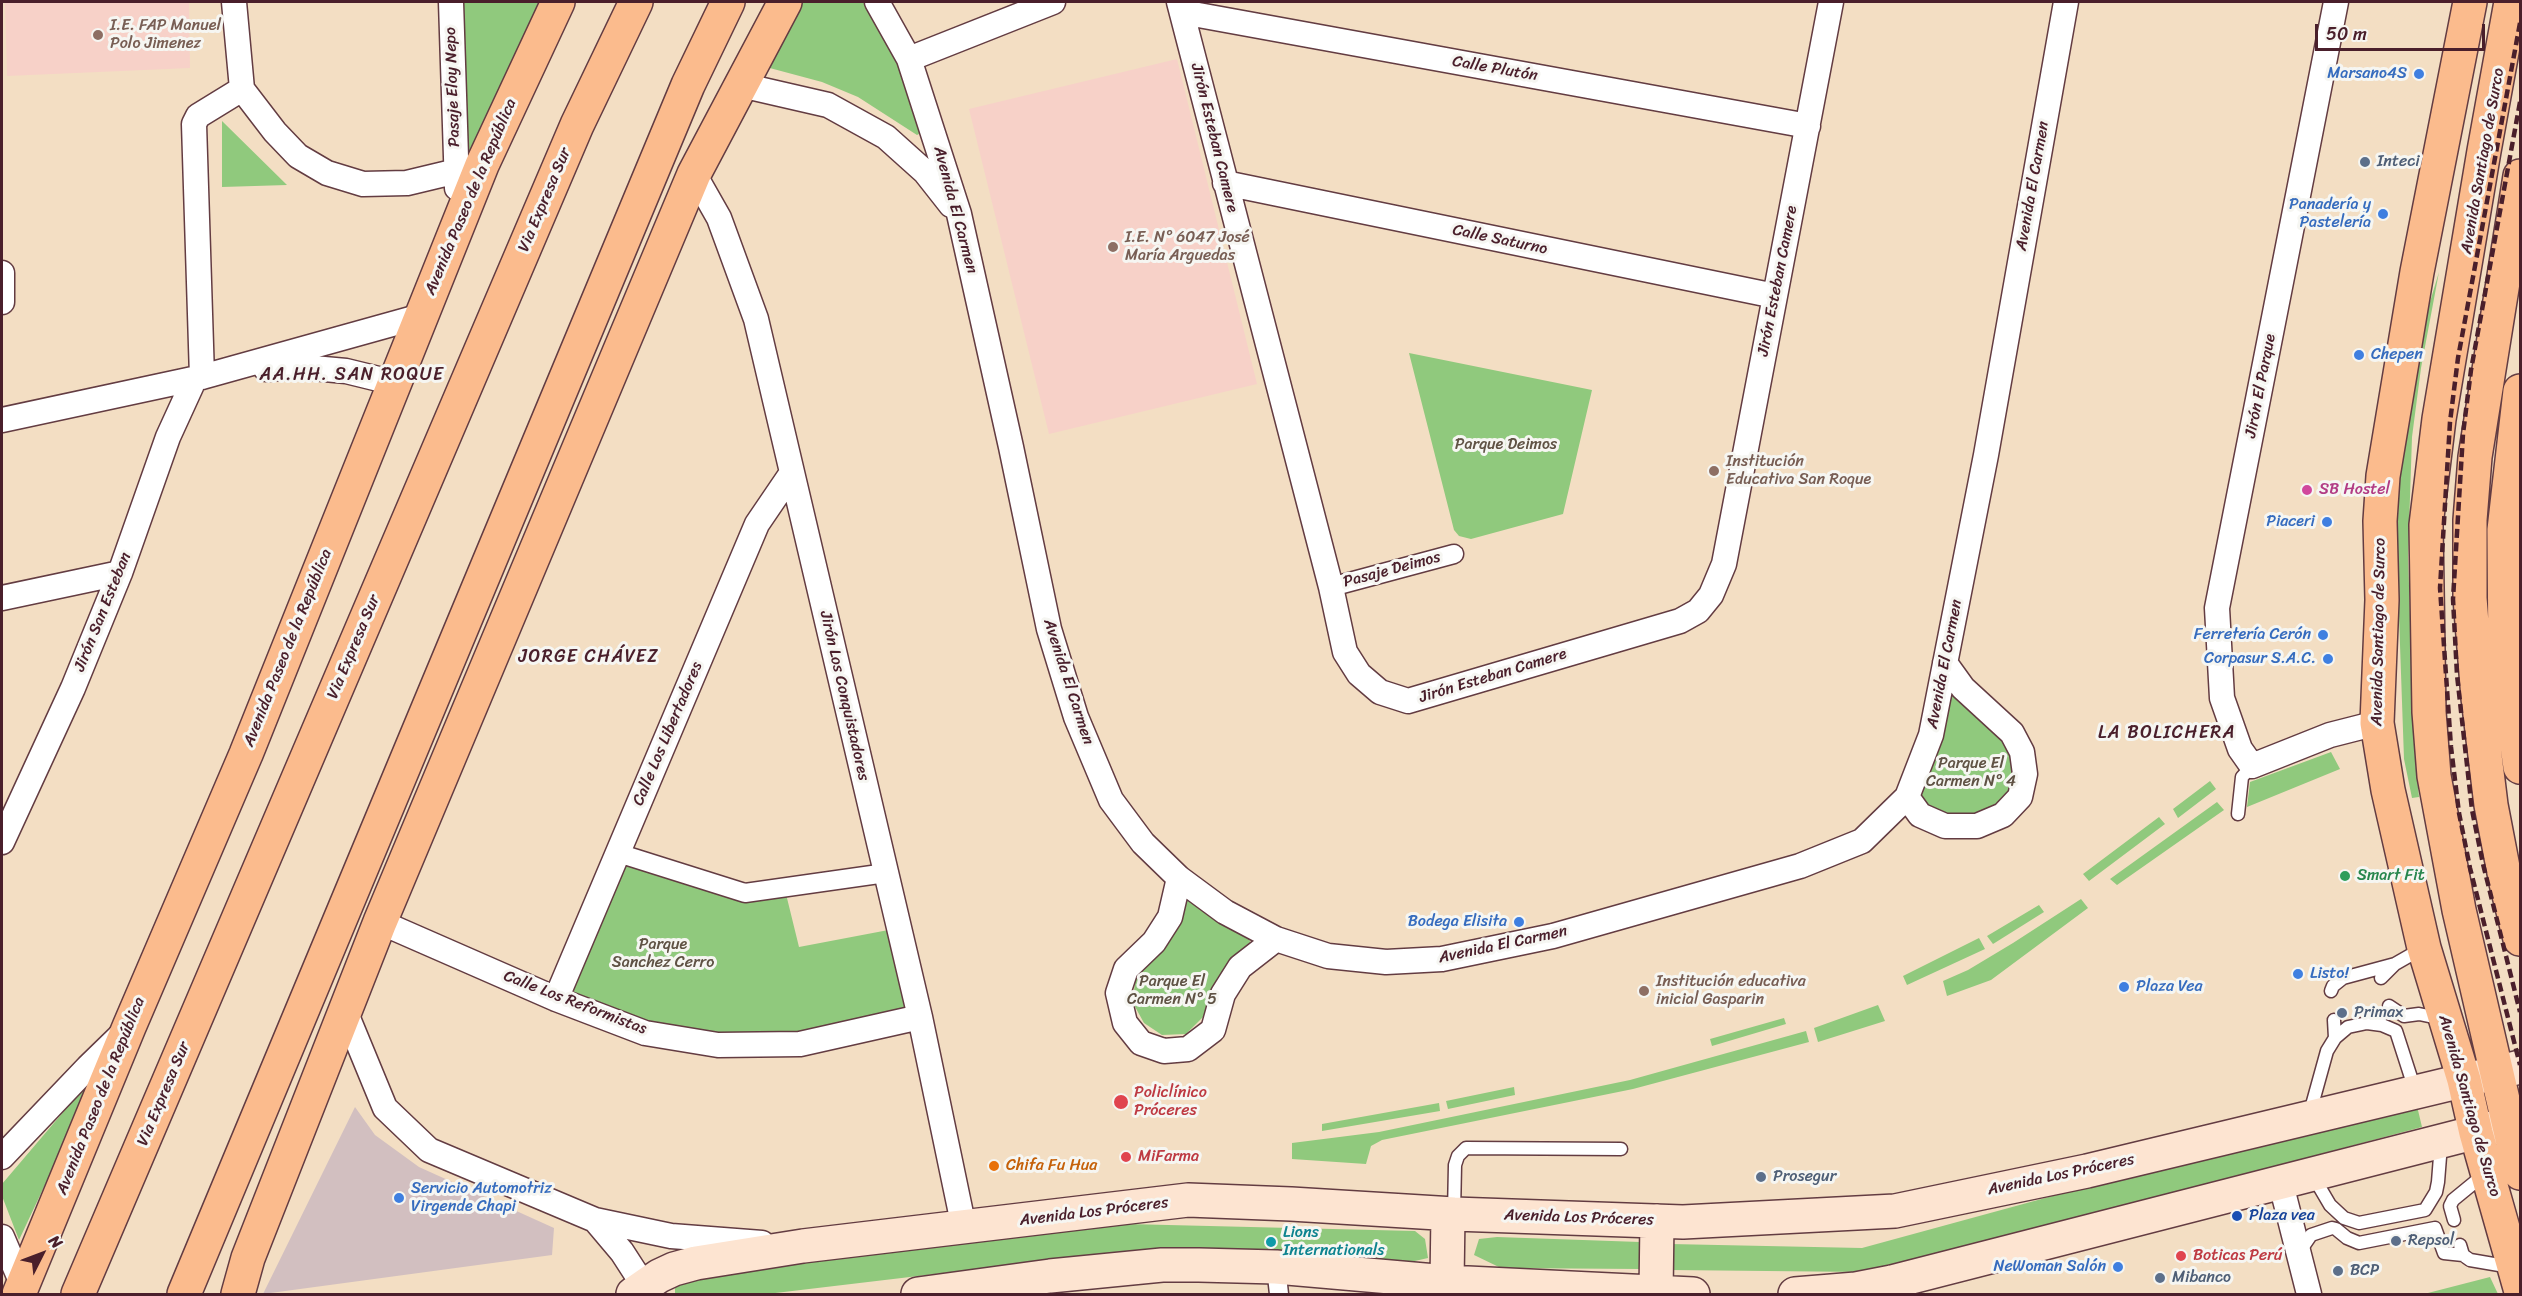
<!DOCTYPE html>
<html>
<head>
<meta charset="utf-8">
<style>
	body { margin:0 }
	#map { position:relative; width:2522px; height:1296px; overflow:hidden; background:#f3dec3; font-family:Sriracha,sans-serif }
	canvas { display:block }
	.frame { position:absolute; inset:0; border:3px solid #4a1f2b; pointer-events:none }
	.north { position:absolute; left:12px; top:1224px; width:60px; height:60px; -webkit-text-stroke:4px #f6f6f2; paint-order:stroke; rotate:48deg; font-size:16px; font-weight:700; line-height:24px; text-align:center; color:#4a1f2b }
	.north::after { content:''; display:block; margin:auto; width:21px; height:27px; background:#4a1f2b; clip-path:polygon(50% 0,100% 100%,50% 72%,0 100%) }
	.scale { position:absolute; left:2315px; top:24px; width:170px; height:27px; box-sizing:border-box; border:3px solid #4a1f2b; border-top:0; padding-left:8px; font-size:18px; line-height:21px; white-space:nowrap; color:#4a1f2b; -webkit-text-stroke:4px #f6f6f2; paint-order:stroke }
</style>
</head>
<body>
<div id="map">
<canvas width="2522" height="1296"></canvas>
<div class="frame"></div>
<div class="north">N</div>
<div class="scale">50 m</div>
</div>
<script>
const context = document.querySelector('canvas').getContext('2d');
context.lineJoin = 'round';
function fillPath(path, color) {
  context.fillStyle = color;
  context.fill(path, 'evenodd');
}
function poly(rows) {
  const path = new Path2D();
  for (const r of rows) {
    path.moveTo(r[0], r[1]);
    for (let i = 2; i < r.length; i += 2) path.lineTo(r[i], r[i + 1]);
  }
  return path;
}
function stroke(path, color, width, dash) {
  context.strokeStyle = color;
  context.lineWidth = width;
  context.lineCap = dash ? 'butt' : 'round';
  context.setLineDash(dash || []);
  context.stroke(path);
}
function label(font, color, halo, rows, align = 'center') {
  context.font = font + ' Sriracha,sans-serif';
  context.lineWidth = 6;
  context.setLineDash([]);
  context.textBaseline = 'middle';
  context.strokeStyle = halo;
  context.fillStyle = color;
  for (const [text, x, y, turn = 0] of rows) {
    context.save();
    context.translate(x, y);
    context.rotate((+turn || 0) * Math.PI / 180);
    context.textAlign = isNaN(turn) ? turn : align;
    if (halo) context.strokeText(text, 0, 0);
    context.fillText(text, 0, 0);
    context.restore();
  }
}
fillPath(poly([
	[5,2,189,2,190,68,7,76],
	[1177,59,1257,384,1049,434,969,109]
]), '#f7d1c8');
fillPath(poly([
	[355,1107,375,1135,419,1167,554,1228,552,1255,263,1294]
]), '#d2bfc0');
fillPath(poly([
	[457,2,551,2,479,151,461,158],
	[799,2,863,2,905,60,921,133,917,135,858,97,822,82,766,67],
	[222,121,287,185,222,187],
	[2439,272,2421,368,2412,437,2408,557,2415,759,2419,797,2412,798,2404,759,2397,559,2400,438,2410,368],
	[1409,353,1592,390,1563,514,1471,539,1459,536,1454,530],
	[1953,690,1986,719,2010,751,2017,780,2007,801,1983,818,1958,821,1927,810,1913,798,1938,744],
	[2331,752,2340,769,2247,807,2250,782],
	[2210,781,2216,789,2178,818,2173,809],
	[2217,802,2224,810,2117,885,2110,879],
	[2159,817,2165,824,2089,881,2083,874],
	[618,853,786,894,799,947,899,928,920,1017,718,1045,556,999],
	[1192,899,1249,937,1251,947,1225,967,1203,1017,1186,1034,1162,1035,1144,1023,1133,1003,1135,981,1143,964,1166,947,1179,924,1184,900],
	[2081,899,2088,908,1991,980,1947,996,1943,981,1968,970,2013,943],
	[2039,905,2044,912,1993,944,1987,936],
	[1979,938,1985,949,1907,985,1903,976],
	[1878,1005,1885,1021,1818,1042,1814,1028],
	[1784,1018,1786,1024,1712,1046,1710,1039],
	[1806,1031,1809,1042,1633,1089,1382,1140,1371,1146,1366,1164,1292,1159,1292,1143,1379,1132,1630,1080],
	[99,1070,19,1240,2,1196,2,1184],
	[1514,1087,1515,1095,1448,1109,1446,1101],
	[1439,1103,1440,1111,1322,1131,1322,1124],
	[2417,1106,2422,1127,2051,1226,1863,1272,1670,1270,1670,1244,1862,1248,2232,1147],
	[1127,1224,1415,1231,1425,1239,1428,1258,1406,1263,1112,1253,767,1294,675,1294,675,1288,687,1277],
	[1497,1237,1640,1242,1640,1269,1501,1268,1474,1255,1479,1239],
	[2490,1277,2498,1294,2424,1294]
]), '#90c97d');
const service = poly([
	[2238,814,2242,777,2252,766],
	[2381,978,2395,964,2423,948],
	[2331,991,2333,986,2343,978,2395,964],
	[2389,1006,2404,1016,2419,1014,2443,1019],
	[2334,1020,2335,1038],
	[2309,1116,2327,1051,2335,1038,2348,1027,2367,1023,2382,1025,2396,1031,2415,1090],
	[2313,1176,2330,1205,2344,1218,2359,1223,2425,1210,2436,1192,2438,1182,2441,1144],
	[1454,1213,1455,1165,1458,1156,1466,1148,1621,1149],
	[2454,1220,2450,1206,2453,1200,2486,1173],
	[2460,1245,2463,1255,2470,1260,2511,1267],
	[2300,1251,2311,1235,2332,1228,2336,1229,2347,1238,2359,1243,2435,1228,2444,1253,2463,1255]
]);
const pedestrian = poly([
	[1331,587,1454,554],
	[618,853,745,893,886,873],
	[1276,1267,1279,1294]
]);
const minor = poly([
	[234,2,242,89,275,132,298,156,327,173,363,184,407,183,482,165],
	[451,2,457,188],
	[877,2,909,59,959,214,1011,447,1049,629,1076,717,1111,800,1143,843,1179,878,1225,912,1276,939,1328,956,1386,962,1442,959,1553,936,1800,866,1862,841,1907,797,1931,735,1986,455,2066,2],
	[1179,2,1331,587,1345,652,1359,674,1380,692,1408,701,1680,621,1698,611,1711,595,1724,564,1831,2],
	[2336,2,2217,608,2222,698,2240,749,2252,766,2330,735,2377,723],
	[1182,12,1808,126],
	[909,59,1053,2],
	[741,85,828,105,886,137,925,172,951,205],
	[694,174,719,218,756,319,920,1017,964,1228],
	[1225,183,1775,296],
	[2,273,2,302],
	[266,369,302,367,346,371,395,383],
	[202,377,194,124,198,116,242,89],
	[2,420,202,377,421,316],
	[2,598,120,573],
	[1907,797,1920,815,1945,826,1977,826,2003,815,2020,797,2025,774,2022,752,2012,733,1963,688,1945,663],
	[2,842,73,688,120,573,168,437,195,378],
	[1179,878,1170,917,1154,942,1126,969,1118,993,1125,1023,1141,1043,1164,1051,1188,1049,1213,1030,1223,994,1240,967,1276,939],
	[380,922,556,999,645,1033,718,1045,800,1044,920,1017],
	[556,999,757,524,791,474],
	[345,1011,385,1108,429,1150,595,1220,622,1252,644,1286,647,1294],
	[2,1157,88,1067,124,1032],
	[2281,1184,2309,1294],
	[595,1220,671,1236,762,1243],
	[2,1237,23,1286]
]);
const secondary = poly([
	[1447,1282,1448,1214],
	[1656,1293,1657,1221],
	[633,1294,659,1276,674,1269,696,1263,803,1246,1188,1200,1291,1204,1454,1214,1683,1222,1895,1211,2087,1171,2520,1067],
	[918,1294,1050,1276,1162,1265,1199,1265,1276,1267,1447,1282,1693,1294],
	[1795,1294,1856,1289,1892,1282,2504,1125]
]);
const primary = poly([
	[2470,2,2417,272,2383,476,2380,521,2382,600,2377,723,2388,790,2424,948,2464,1080,2476,1133,2520,1288],
	[2511,2,2484,151,2439,419,2426,525,2429,712,2434,776,2459,910,2520,1173],
	[2520,176,2475,457,2470,520,2470,598,2478,698,2491,805,2506,883,2520,939],
	[2520,391,2504,530,2505,660,2520,767],
	[19,1294,129,1027,246,754,482,165,558,2],
	[238,1294,248,1258,380,922,694,174,785,2]
]);
const trunk = poly([
	[78,1294,577,125,636,2],
	[184,1294,688,85,728,2]
]);
stroke(service, '#633c42', 15);
stroke(pedestrian, '#633c42', 21);
stroke(minor, '#633c42', 27);
stroke(secondary, '#633c42', 36);
stroke(primary, '#633c42', 36);
stroke(trunk, '#633c42', 36);
stroke(service, '#fff', 12);
stroke(pedestrian, '#fff', 18);
stroke(minor, '#fff', 24);
stroke(secondary, '#fde4d1', 33);
stroke(primary, '#fbbb8d', 33);
stroke(trunk, '#fbbb8d', 33);
stroke(poly([
	[2520,23,2458,358,2450,422,2440,588,2451,747,2459,813,2470,868,2520,1065],
	[2520,102,2471,370,2463,434,2453,599,2457,675,2472,810,2483,864,2520,1012]
]), '#4a1f2b', 4.5, [9, 4.5]);
for (const [x, y, r, color] of [
	[98,35,6,"#8d6e63"],
	[2419,74,6,"#3f7fe0"],
	[2365,162,6,"#5c6f8a"],
	[2383,214,6,"#3f7fe0"],
	[1113,247,6,"#8d6e63"],
	[2359,355,6,"#3f7fe0"],
	[1714,471,6,"#8d6e63"],
	[2307,490,6,"#d1479c"],
	[2327,522,6,"#3f7fe0"],
	[2323,635,6,"#3f7fe0"],
	[2328,659,6,"#3f7fe0"],
	[2345,876,6,"#2e9e5b"],
	[1519,922,6,"#3f7fe0"],
	[2298,974,6,"#3f7fe0"],
	[2124,987,6,"#3f7fe0"],
	[1644,991,6,"#8d6e63"],
	[2342,1013,6,"#5c6f8a"],
	[1121,1102,8,"#e0444e"],
	[1126,1157,6,"#e0444e"],
	[994,1166,6,"#e8710a"],
	[1761,1177,6,"#5c6f8a"],
	[399,1198,6,"#3f7fe0"],
	[2237,1216,6,"#1a4fb4"],
	[2396,1241,6,"#5c6f8a"],
	[1271,1242,6,"#0f9aa8"],
	[2181,1256,6,"#e0444e"],
	[2118,1267,6,"#3f7fe0"],
	[2338,1271,6,"#5c6f8a"],
	[2160,1278,6,"#5c6f8a"]
]) {
  const dot = new Path2D();
  dot.arc(x, y, r, 0, 2 * Math.PI);
  context.fillStyle = color;
  context.fill(dot);
  stroke(dot, '#f6f6f2', 2);
}
label('16px', '#785e54', '#f6f6f2', [
	["I.E. FAP Manuel",110,26],
	["Polo Jimenez",110,44],
	["I.E. N° 6047 José",1125,238],
	["María Arguedas",1125,256],
	["Institución",1726,462],
	["Educativa San Roque",1726,480],
	["Institución educativa",1656,982],
	["inicial Gasparin",1656,1000]
], 'left');
label('16px', '#4a1f2b', '#f6f6f2', [
	["Calle Plutón",1495,69,10],
	["Pasaje Eloy Nepo",453,87,-92],
	["Jirón Esteban Camere",1214,138,76],
	["Avenida Santiago de Surco",2483,161,-80],
	["Avenida El Carmen",2033,186,-80],
	["Avenida Paseo de la República",471,197,-67],
	["Via Expresa Sur",545,200,-67],
	["Avenida El Carmen",955,210,75],
	["Calle Saturno",1500,240,12],
	["Jirón Esteban Camere",1778,281,-79],
	["Jirón El Parque",2261,386,-79],
	["Pasaje Deimos",1392,570,-15],
	["Jirón San Esteban",103,612,-68],
	["Avenida Santiago de Surco",2379,632,-89],
	["Via Expresa Sur",354,647,-67],
	["Avenida Paseo de la República",288,648,-68],
	["Avenida El Carmen",1945,664,-79],
	["Jirón Esteban Camere",1493,676,-17],
	["Avenida El Carmen",1068,682,72],
	["Jirón Los Conquistadores",844,696,77],
	["Calle Los Libertadores",668,734,-67],
	["Avenida El Carmen",1503,945,-12],
	["Calle Los Reformistas",575,1003,21],
	["Via Expresa Sur",164,1094,-67],
	["Avenida Paseo de la República",101,1096,-68],
	["Avenida Santiago de Surco",2469,1106,74],
	["Avenida Los Próceres",2061,1175,-12],
	["Avenida Los Próceres",1094,1212,-7],
	["Avenida Los Próceres",1579,1218,2]
]);
label('16px', '#366cbe', '#f6f6f2', [
	["Marsano4S",2407,74],
	["Panadería y",2371,205],
	["Pastelería",2371,223],
	["Chepen",2371,355,"left"],
	["Piaceri",2315,522],
	["Ferretería Cerón",2311,635],
	["Corpasur S.A.C.",2316,659],
	["Bodega Elisita",1507,922],
	["Listo!",2310,974,"left"],
	["Plaza Vea",2136,987,"left"],
	["Servicio Automotriz",411,1189,"left"],
	["Virgende Chapi",411,1207,"left"],
	["NeWoman Salón",2106,1267]
], 'right');
label('16px', '#4e5e75', '#f6f6f2', [
	["Inteci",2377,162],
	["Primax",2354,1013],
	["Prosegur",1773,1177],
	["Repsol",2408,1241],
	["BCP",2350,1271],
	["Mibanco",2172,1278]
], 'left');
label('16px', '#5f5244', '#f6f6f2', [
	["Parque Deimos",1506,445],
	["Parque El",1971,764],
	["Carmen N° 4",1971,782],
	["Parque",663,945],
	["Sanchez Cerro",663,963],
	["Parque El",1172,982],
	["Carmen N° 5",1172,1000]
]);
label('16px', '#b23c85', '#f6f6f2', [
	["SB Hostel",2319,490]
], 'left');
label('16px', '#27864d', '#f6f6f2', [
	["Smart Fit",2357,876]
], 'left');
label('16px', '#be3a42', '#f6f6f2', [
	["Policlínico",1134,1093],
	["Próceres",1134,1111],
	["MiFarma",1138,1157],
	["Boticas Perú",2193,1256]
], 'left');
label('16px', '#c56008', '#f6f6f2', [
	["Chifa Fu Hua",1006,1166]
], 'left');
label('16px', '#164399', '#f6f6f2', [
	["Plaza vea",2249,1216]
], 'left');
label('16px', '#0d838f', '#f6f6f2', [
	["Lions",1283,1233],
	["Internationals",1283,1251]
], 'left');
context.letterSpacing = '1.5px';
label('18px', '#4a1f2b', '#f6f6f2', [
	["AA.HH. SAN ROQUE",352,375],
	["JORGE CHÁVEZ",589,657],
	["LA BOLICHERA",2167,733]
]);
context.letterSpacing = '0px';
</script>
</body>
</html>
